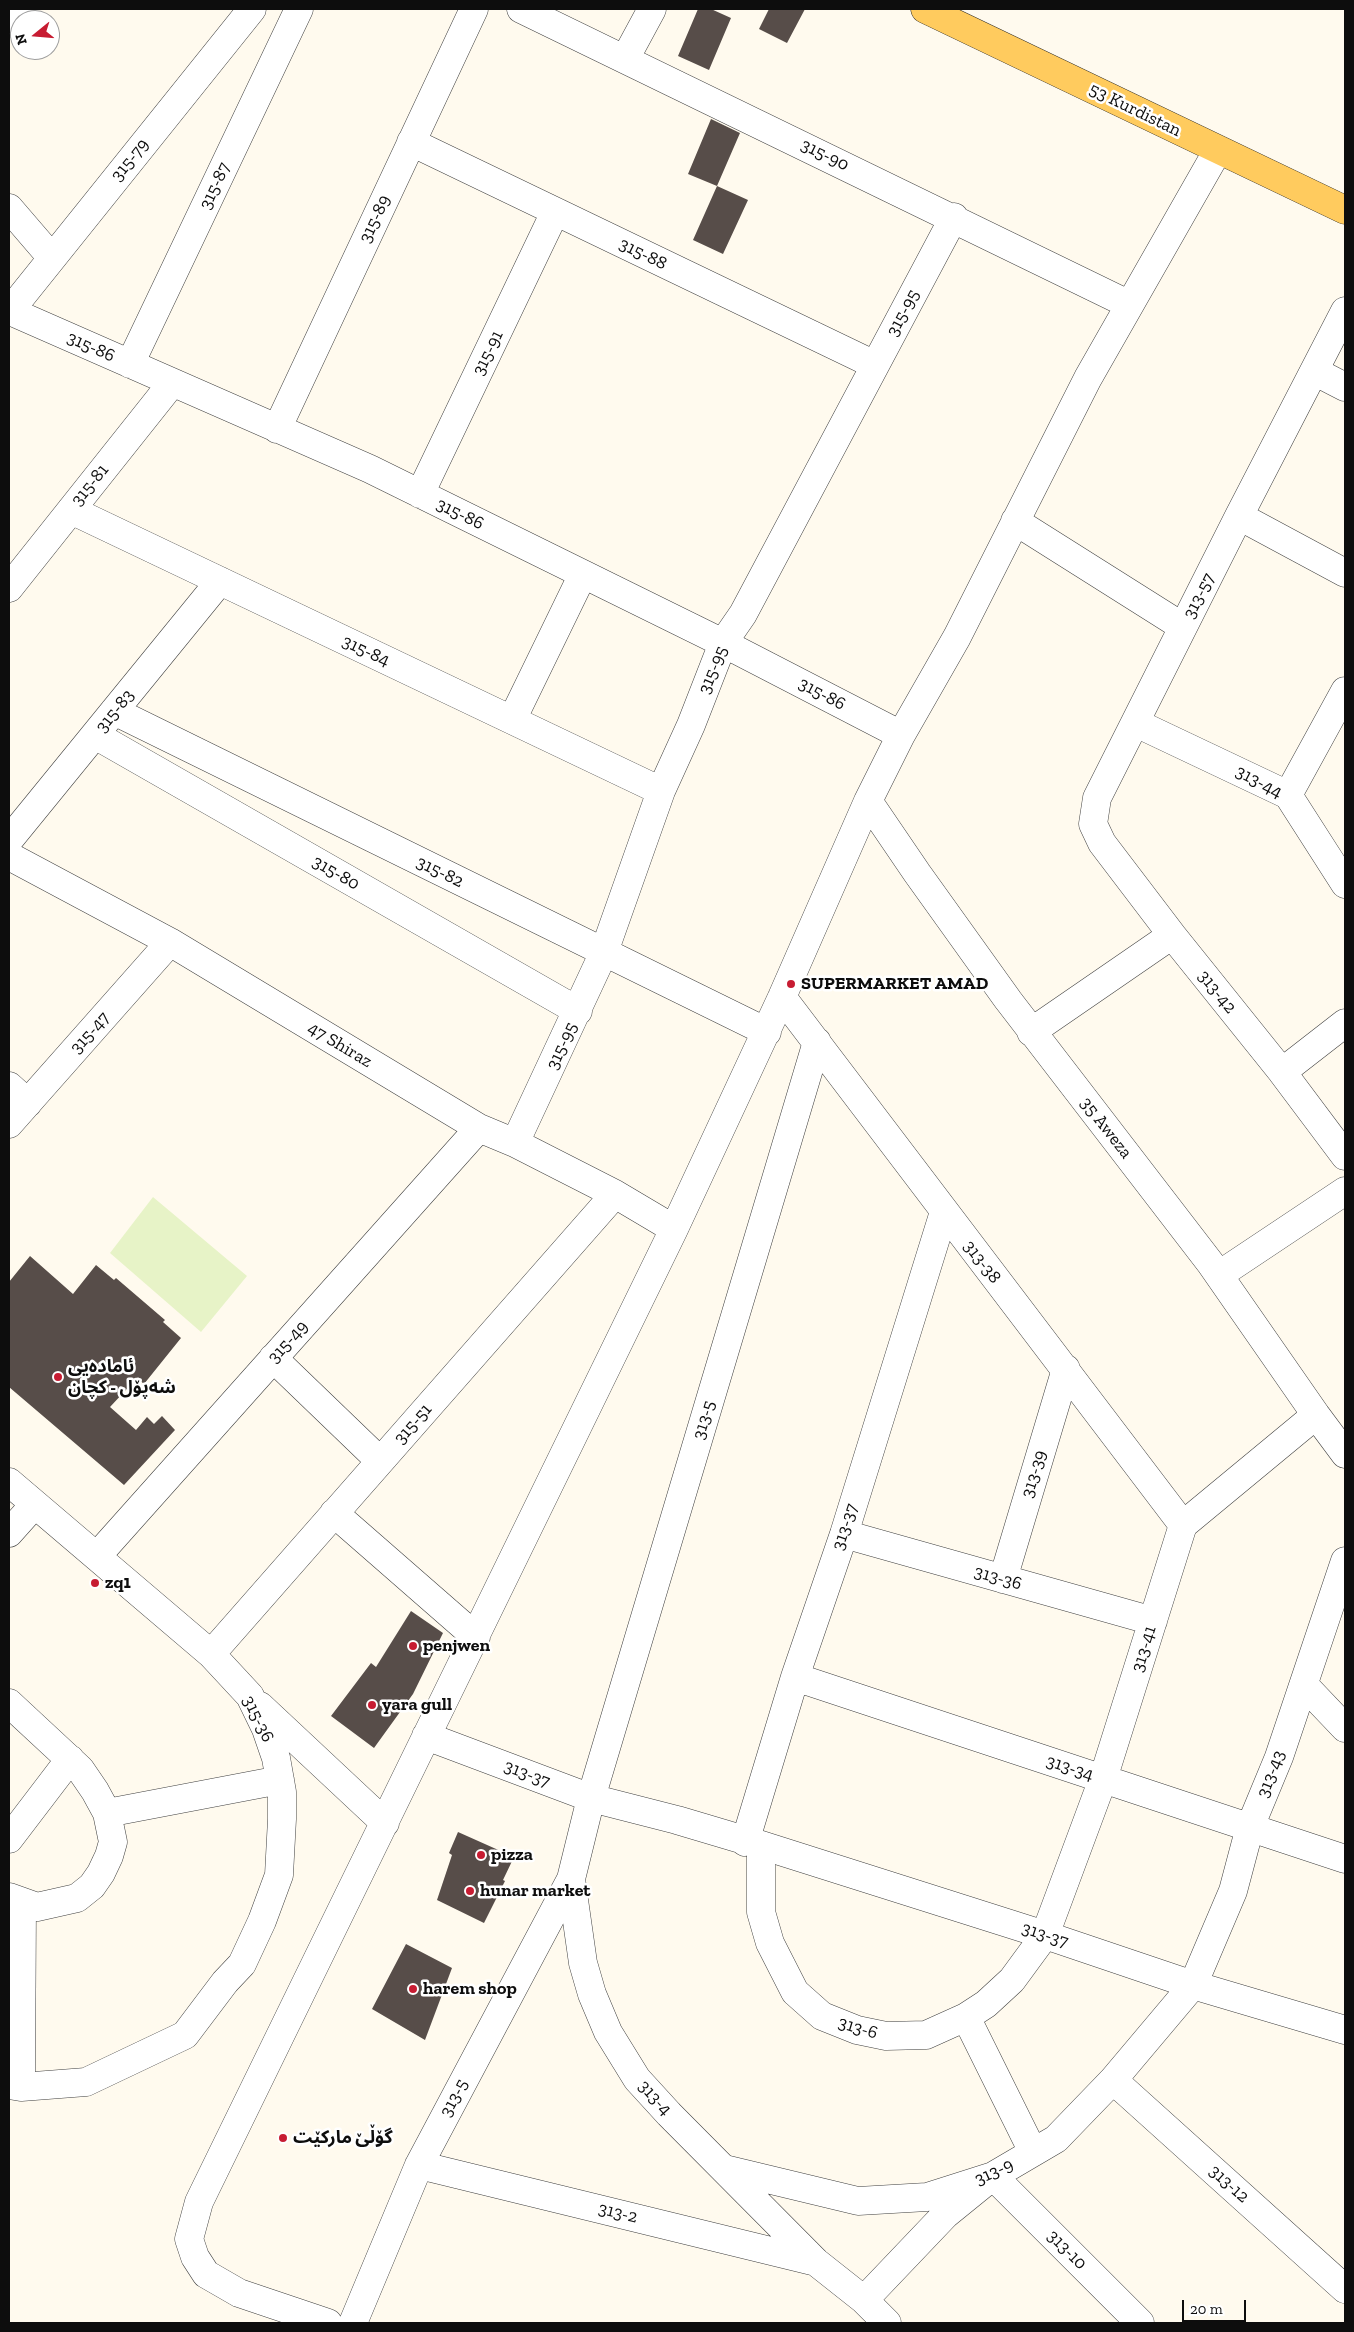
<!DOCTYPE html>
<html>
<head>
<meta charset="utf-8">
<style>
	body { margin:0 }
	#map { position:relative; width:1354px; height:2332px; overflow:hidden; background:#fffaee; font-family:"Zilla Slab",serif }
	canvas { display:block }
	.frame { position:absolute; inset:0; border:10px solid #0d0d0d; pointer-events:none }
	.north { position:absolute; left:10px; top:10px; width:50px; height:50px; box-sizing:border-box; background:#fff; border:1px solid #9e9e9e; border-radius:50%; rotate:253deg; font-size:14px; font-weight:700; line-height:20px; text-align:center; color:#0d0d0d }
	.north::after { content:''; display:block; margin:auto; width:18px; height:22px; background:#c71c32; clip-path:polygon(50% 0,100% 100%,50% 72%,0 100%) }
	.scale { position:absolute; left:1182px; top:2300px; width:64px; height:22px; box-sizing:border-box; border:2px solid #0d0d0d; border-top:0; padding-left:6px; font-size:15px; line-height:18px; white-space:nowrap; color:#0d0d0d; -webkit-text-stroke:4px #fff; paint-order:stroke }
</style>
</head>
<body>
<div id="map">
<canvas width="1354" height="2332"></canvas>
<div class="frame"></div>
<div class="north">N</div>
<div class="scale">20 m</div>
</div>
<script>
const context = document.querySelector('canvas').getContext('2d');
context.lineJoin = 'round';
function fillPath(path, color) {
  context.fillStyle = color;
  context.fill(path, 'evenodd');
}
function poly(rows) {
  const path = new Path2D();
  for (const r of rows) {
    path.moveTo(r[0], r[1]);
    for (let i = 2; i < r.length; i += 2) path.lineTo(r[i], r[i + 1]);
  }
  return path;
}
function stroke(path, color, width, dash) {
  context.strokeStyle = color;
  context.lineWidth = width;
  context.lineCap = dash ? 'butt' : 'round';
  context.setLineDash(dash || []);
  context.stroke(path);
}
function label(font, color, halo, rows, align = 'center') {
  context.font = font + ' "Zilla Slab","Noto Sans Arabic",serif';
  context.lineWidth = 5;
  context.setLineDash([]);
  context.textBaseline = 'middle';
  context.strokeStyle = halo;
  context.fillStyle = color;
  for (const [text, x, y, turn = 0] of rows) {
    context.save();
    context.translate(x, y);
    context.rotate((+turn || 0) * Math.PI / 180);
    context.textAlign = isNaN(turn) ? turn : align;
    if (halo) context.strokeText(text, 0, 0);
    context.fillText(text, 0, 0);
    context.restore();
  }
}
fillPath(poly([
	[153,1197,247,1276,201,1332,110,1253]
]), '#e7f3c7');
fillPath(poly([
	[698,9,711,9,731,18,709,70,678,56],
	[769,9,805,9,787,43,759,29],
	[711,119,740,133,717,186,688,174],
	[717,186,748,200,723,254,693,240],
	[30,1256,73,1294,96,1265,114,1280,116,1278,165,1320,163,1322,181,1338,144,1384,137,1378,110,1407,136,1430,147,1417,154,1424,162,1416,175,1430,124,1485,9,1387,9,1282],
	[411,1611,443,1633,413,1694,374,1748,331,1716,371,1663,376,1667],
	[458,1832,514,1857,503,1880,505,1881,484,1923,437,1900,452,1855,449,1853],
	[406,1944,452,1968,425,2040,372,2009]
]), '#574d49');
const minor = poly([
	[521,9,1128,304],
	[9,23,20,9],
	[625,59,652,9],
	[411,142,875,365],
	[9,208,52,258],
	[10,311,370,469,723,643,901,735],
	[1345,311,1239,516,1097,798,1093,824,1102,843,1172,935,1282,1072,1345,1156],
	[9,312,252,9],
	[130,364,299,9],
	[1314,371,1345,387],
	[277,429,474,9],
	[420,494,555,212],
	[71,510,661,791],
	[1239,516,1345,573],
	[1015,521,1183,627],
	[9,588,172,383],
	[114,711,767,1032],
	[512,720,583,574],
	[1136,723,1288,795,1345,884],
	[95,735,578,1011],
	[1288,795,1345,691],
	[868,801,917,873,1008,1000,1211,1264,1316,1415,1345,1454],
	[9,840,220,581],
	[9,856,170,942,479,1128,515,1143,615,1194,674,1229],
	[782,997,1183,1525],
	[1031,1032,1172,935],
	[817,1042,591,1798,571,1879,583,1963,592,1994,608,2032,637,2079,669,2114,816,2262,864,2300,887,2323],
	[1282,1072,1345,1023],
	[9,1086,28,1103],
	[9,1124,170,942],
	[515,1143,604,952,661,791,691,725,723,643,743,614,954,217],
	[1219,1275,1345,1191],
	[273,1358,380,1461],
	[9,1482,211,1654,250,1696,266,1729,276,1758,282,1792,282,1819,279,1875,262,1921,242,1964,225,1982,185,2035,86,2082,21,2087,9,2085],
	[334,1513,476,1637],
	[9,1533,34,1505],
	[844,1534,1153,1621],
	[97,1556,479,1128],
	[1003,1579,1066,1369],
	[211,1654,615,1194],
	[795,1677,1345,1859],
	[1304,1685,1345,1728],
	[9,1703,80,1769,95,1791,107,1813,113,1842,109,1856,101,1873,92,1886,77,1898,37,1907,9,1897],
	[260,1706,385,1823],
	[426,1736,591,1798,677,1820,761,1845,1045,1935,1193,1985,1345,2030],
	[107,1813,280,1780],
	[9,1839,70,1759],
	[745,1842,795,1677,844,1534,944,1212],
	[761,1845,761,1912,770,1943,795,1992,822,2016,857,2030,886,2036,926,2035,966,2017,986,2004,1012,1980,1045,1935,1103,1779,1183,1525,1316,1415],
	[966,2017,1033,2152],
	[1113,2080,1345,2289],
	[21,2087,22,1903],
	[419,2165,816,2262],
	[725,2169,858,2201,927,2197,993,2176,1056,2139,1113,2080,1193,1985,1233,1891,1250,1827,1279,1757,1345,1561],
	[864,2300,945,2215,993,2176,1140,2323],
	[328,2323,239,2293,206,2274,195,2257,189,2239,199,2202,674,1229,782,997,868,801,901,735,957,637,1088,378,1218,150],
	[353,2323,419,2165,571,1879]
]);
const major = poly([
	[925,9,1345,210]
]);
stroke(minor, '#404040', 29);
stroke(major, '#1e1e1e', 29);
stroke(minor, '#fff', 28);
stroke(major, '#ffcb5e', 28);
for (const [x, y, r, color] of [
	[791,984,5,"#c71c32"],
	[58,1377,5,"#c71c32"],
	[95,1583,5,"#c71c32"],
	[413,1646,5,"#c71c32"],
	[372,1705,5,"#c71c32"],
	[481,1855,5,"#c71c32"],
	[470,1891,5,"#c71c32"],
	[413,1989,5,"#c71c32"],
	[283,2138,5,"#c71c32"]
]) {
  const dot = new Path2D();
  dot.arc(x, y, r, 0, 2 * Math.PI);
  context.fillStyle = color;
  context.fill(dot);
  stroke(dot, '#fff', 2);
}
label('18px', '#0d0d0d', '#fff', [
	["53 Kurdistan",1135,110,26],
	["315-90",825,155,26],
	["315-79",130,160,-51],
	["315-87",215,186,-65],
	["315-89",375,219,-65],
	["315-88",643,254,26],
	["315-95",903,313,-62],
	["315-86",91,347,24],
	["315-91",488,353,-64],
	["315-81",90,485,-51],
	["315-86",460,514,26],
	["313-57",1199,596,-63],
	["315-84",366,651,25],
	["315-95",713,670,-68],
	["315-86",822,694,28],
	["315-83",115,711,-51],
	["313-44",1259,782,28],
	["315-82",440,872,26],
	["315-80",336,873,30],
	["313-42",1217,992,51],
	["315-47",90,1033,-48],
	["47 Shiraz",340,1045,31],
	["315-95",562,1046,-65],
	["35 Aweza",1106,1128,52],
	["313-38",982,1262,52],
	["315-49",288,1342,-48],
	["313-5",704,1420,-73],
	["315-51",413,1424,-49],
	["313-39",1034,1474,-73],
	["313-37",845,1527,-72],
	["313-36",998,1578,16],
	["313-41",1144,1649,-73],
	["315-36",258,1719,64],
	["313-34",1070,1768,18],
	["313-37",527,1774,21],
	["313-43",1271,1774,-69],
	["313-37",1045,1935,18],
	["313-6",858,2028,17],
	["313-5",454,2098,-62],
	["313-4",655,2098,48],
	["313-9",994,2172,-25],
	["313-12",1229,2184,42],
	["313-2",618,2213,14],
	["313-10",1067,2250,45]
]);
label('bold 18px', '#0d0d0d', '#fff', [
	["SUPERMARKET AMAD",801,984],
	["ئامادەیی",68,1367],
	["شەپۆل - کچان",68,1388],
	["zq1",105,1583],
	["penjwen",423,1646],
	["yara gull",382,1705],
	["pizza",491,1855],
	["hunar market",480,1891],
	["harem shop",423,1989],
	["گۆڵێ مارکێت",293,2138]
], 'left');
</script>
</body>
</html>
